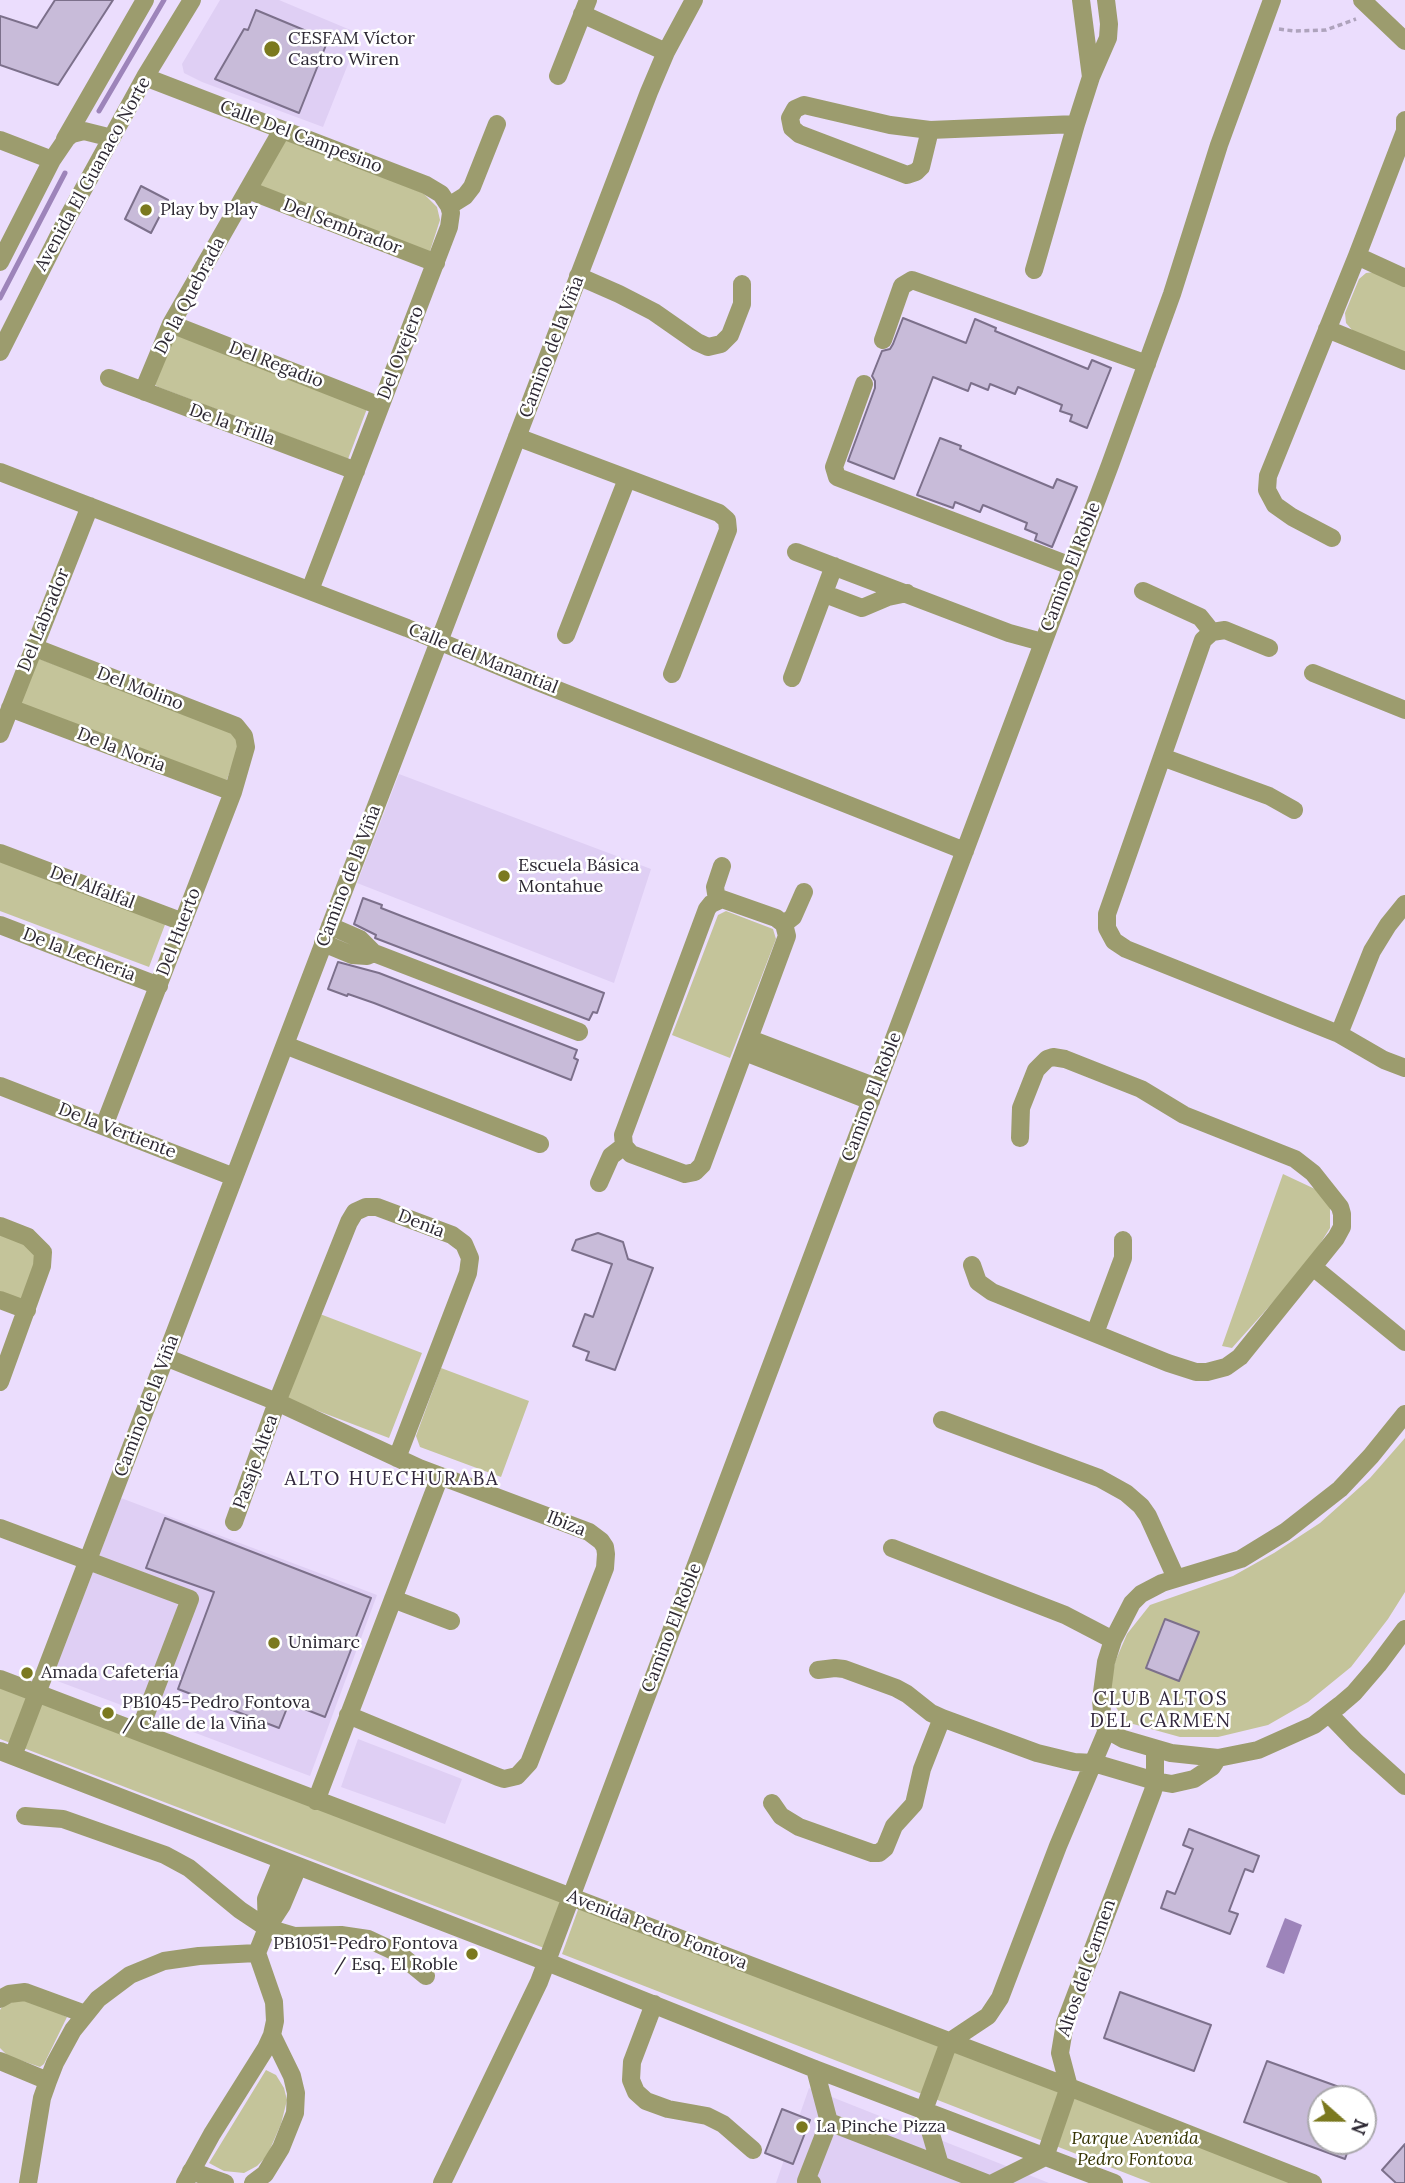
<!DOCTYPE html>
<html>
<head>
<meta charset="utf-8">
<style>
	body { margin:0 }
	#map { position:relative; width:1405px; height:2183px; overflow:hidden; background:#ebddfd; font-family:Lora,serif }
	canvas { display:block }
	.north { position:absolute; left:1307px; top:2085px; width:70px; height:70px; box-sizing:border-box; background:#fff; border:2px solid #aba9ad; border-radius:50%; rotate:111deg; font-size:19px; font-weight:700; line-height:28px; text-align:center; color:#2d2833 }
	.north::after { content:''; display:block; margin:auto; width:24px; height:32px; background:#7b791f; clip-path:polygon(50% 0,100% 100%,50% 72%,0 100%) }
</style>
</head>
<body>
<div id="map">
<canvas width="1405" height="2183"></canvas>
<div class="north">N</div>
</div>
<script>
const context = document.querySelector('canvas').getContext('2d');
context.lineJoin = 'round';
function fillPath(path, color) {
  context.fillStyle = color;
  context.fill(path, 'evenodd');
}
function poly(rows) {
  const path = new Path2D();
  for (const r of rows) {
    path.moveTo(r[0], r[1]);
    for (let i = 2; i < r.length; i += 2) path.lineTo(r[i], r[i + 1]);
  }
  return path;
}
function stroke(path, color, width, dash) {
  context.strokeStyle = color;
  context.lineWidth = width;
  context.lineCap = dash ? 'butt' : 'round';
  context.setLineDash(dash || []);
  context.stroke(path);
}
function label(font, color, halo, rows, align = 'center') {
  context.font = font + ' Lora,serif';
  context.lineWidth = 5;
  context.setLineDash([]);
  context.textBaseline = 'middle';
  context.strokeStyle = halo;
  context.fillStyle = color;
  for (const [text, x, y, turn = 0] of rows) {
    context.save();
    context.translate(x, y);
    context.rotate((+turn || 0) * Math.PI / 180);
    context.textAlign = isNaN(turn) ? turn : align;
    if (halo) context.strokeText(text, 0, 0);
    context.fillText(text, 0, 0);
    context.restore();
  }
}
fillPath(poly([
	[220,0,279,0,360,34,323,127,202,82,184,73,182,64],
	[399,774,651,869,614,983,357,883],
	[121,1498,377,1595,310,1776,52,1679],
	[358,1739,462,1779,445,1824,341,1787],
	[809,2088,1049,2183,776,2183]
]), '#dfcff4');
fillPath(poly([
	[286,139,423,193,437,207,440,220,429,254,259,186],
	[1374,272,1405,286,1405,353,1353,331,1346,323,1345,313,1359,279,1366,273],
	[174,334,368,406,348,459,158,387,150,381],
	[37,658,233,732,240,744,226,782,20,703],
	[0,860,166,922,149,967,0,911],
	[726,911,773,929,776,939,730,1058,672,1035,718,915],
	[1283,1174,1315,1189,1330,1207,1330,1228,1308,1263,1232,1348,1222,1346],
	[0,1233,26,1243,36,1253,36,1262,23,1301,0,1293],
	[320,1314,422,1353,389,1438,287,1399],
	[441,1368,529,1401,501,1477,420,1447,416,1436],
	[1405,1438,1405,1592,1388,1619,1351,1667,1308,1702,1268,1725,1218,1737,1180,1737,1126,1722,1115,1706,1110,1687,1115,1662,1127,1634,1150,1605,1233,1576,1274,1553,1320,1523,1339,1506,1370,1478],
	[0,1687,561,1899,544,1948,0,1739],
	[579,1907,1294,2183,1151,2183,562,1954],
	[27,1999,67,2017,44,2064,40,2067,8,2056,0,2048,0,2010,4,2004],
	[266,2070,276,2075,284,2088,287,2100,281,2124,267,2156,257,2166,244,2173,224,2171,209,2163]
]), '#c4c49a');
fillPath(poly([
	[1285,1918,1302,1925,1284,1974,1266,1967]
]), '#9d84ba');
stroke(poly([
	[99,111,164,0],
	[0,298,65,173]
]), '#9d84ba', 5);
const building = poly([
	[55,0,113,0,58,85,0,65,0,16,37,28,55,0],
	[256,10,328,40,299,113,215,79,244,29,248,30,256,10],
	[141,186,168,200,151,233,125,219,141,186],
	[903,318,966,343,975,319,996,328,995,331,1088,369,1092,360,1111,368,1087,428,1070,421,1072,415,1060,411,1062,405,1018,387,1015,394,990,384,988,390,971,383,968,391,933,377,894,479,848,461,875,388,875,381,872,376,882,351,890,349,893,344,903,318],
	[940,438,961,446,960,449,1053,488,1057,479,1077,487,1052,547,1035,540,1037,534,1025,529,1027,523,983,505,980,512,955,502,953,508,917,495,940,438],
	[363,898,382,905,381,908,404,917,604,993,597,1013,593,1012,589,1020,375,938,376,935,354,924,363,898],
	[338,962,379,973,577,1050,574,1058,578,1060,571,1080,374,1003,348,994,347,996,328,989,338,962],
	[598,1233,623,1242,628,1259,653,1268,615,1370,586,1360,589,1352,573,1346,585,1314,593,1317,612,1264,572,1250,576,1240,598,1233],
	[165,1518,371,1598,325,1717,289,1703,279,1728,178,1689,214,1592,146,1568,165,1518],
	[1165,1619,1199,1632,1179,1681,1146,1668,1165,1619],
	[1189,1829,1259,1856,1253,1872,1245,1869,1229,1911,1238,1914,1230,1934,1161,1908,1167,1891,1175,1894,1193,1849,1183,1845,1189,1829],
	[1120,1992,1211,2025,1194,2071,1104,2038,1120,1992],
	[1267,2061,1367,2097,1366,2099,1321,2099,1321,2141,1351,2141,1345,2159,1244,2122,1267,2061],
	[782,2109,810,2120,793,2164,765,2153,782,2109],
	[1405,2144,1405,2183,1396,2183,1382,2170,1405,2144]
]);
fillPath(building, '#c8bbd9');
stroke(building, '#7c708b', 2);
stroke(poly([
	[1279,29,1294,31,1326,30,1356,19]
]), '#aea3bc', 3.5, [5, 3.5]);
stroke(poly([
	[1081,0,1091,77],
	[1362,0,1405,41],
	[582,14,666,52],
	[558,76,588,0],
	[145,77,426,185,441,194,449,206,451,213,449,227,310,590],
	[930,130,921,167,916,172,907,175,799,134,792,128,790,118,795,109,804,105,890,125,930,130,1076,124],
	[65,139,145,0],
	[0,140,52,160],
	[248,190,436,263],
	[449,206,465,196,472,187,497,124],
	[1357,256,1405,278],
	[0,262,52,160,67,138,72,134,84,131,112,138],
	[1034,270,1076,124,1091,77,1108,38,1109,24,1106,0],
	[578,276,619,294,654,312,697,342,708,347,721,344,730,335,742,304,742,284],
	[171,324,380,406],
	[1327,329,1405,361],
	[883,340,902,286,912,280,1147,364],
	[0,352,68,217,145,77,192,0],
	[109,378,356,471],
	[864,384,834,467,837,477,1071,566],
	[145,392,146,384,171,324,282,130],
	[517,437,719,513,727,520,728,530,672,674],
	[0,472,407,628,530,679,965,851],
	[1332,538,1292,517,1275,505,1267,490,1268,476,1357,256,1405,131,1405,120],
	[796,552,1009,633,1042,642],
	[1143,591,1200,617,1212,632],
	[833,597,862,608,888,597,907,593],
	[566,635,627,479],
	[33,647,236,726,244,736,246,747,233,792,104,1126],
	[1269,648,1225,630,1212,632,1203,640,1107,914,1107,928,1114,941,1126,949,1339,1034,1384,1060,1405,1068],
	[1313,673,1405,710],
	[792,678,834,566],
	[10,708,233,792],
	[0,734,90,506],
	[1162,757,1269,796,1294,810],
	[0,853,183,922],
	[722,899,776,918,784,924,787,936,702,1165,695,1172,685,1174,631,1154,624,1146,623,1135,707,909,711,904,722,899],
	[717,900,715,887,722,866],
	[784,924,793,917,804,892],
	[0,925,159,986],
	[330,926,360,939,374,953,579,1032],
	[323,943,352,955,367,956,374,953],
	[1339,1034,1372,951,1388,925,1405,904],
	[750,1039,876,1087],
	[285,1045,540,1144],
	[745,1052,871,1101],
	[0,1086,234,1177],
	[599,1183,611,1156,624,1146],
	[0,1226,28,1237,43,1252,42,1266,0,1382],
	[972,1265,978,1282,992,1292,1168,1363,1196,1372,1207,1372,1226,1367,1240,1357,1336,1238,1342,1227,1342,1214,1340,1207,1313,1173,1295,1159,1184,1115,1141,1089,1065,1059,1053,1057,1047,1059,1036,1070,1021,1108,1020,1138],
	[1313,1267,1405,1342],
	[0,1300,27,1310],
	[1095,1333,1123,1258,1123,1240],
	[165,1357,277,1402,419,1468,589,1532,601,1541,605,1547,606,1554,605,1568,529,1763,517,1776,504,1779,498,1777,348,1715],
	[1405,1414,1371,1456,1340,1489,1285,1532,1241,1559,1162,1583,1141,1594,1132,1603,1113,1640,1106,1662,1101,1700,1103,1723,1107,1730,1123,1739,1171,1753,1218,1758,1258,1750,1314,1725,1340,1705,1354,1693,1378,1665,1405,1629],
	[942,1420,1099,1478,1126,1493,1141,1506,1148,1516,1176,1578],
	[234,1522,277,1402,349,1222,355,1212,366,1207,377,1207,452,1235,464,1244,470,1258,468,1273,397,1458],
	[0,1528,190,1599,139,1732],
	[892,1548,1065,1615,1113,1640],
	[393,1599,451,1621],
	[818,1670,835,1668,844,1669,896,1688,907,1694,931,1713,942,1718,1037,1753,1074,1762,1094,1763,1155,1781,1172,1784,1194,1779,1212,1767,1218,1758],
	[0,1679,1069,2087,1313,2183],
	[1329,1714,1356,1742,1405,1786],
	[0,1751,547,1962,815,2069,1114,2183],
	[13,1756,649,92,666,52,694,0],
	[316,1801,440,1476],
	[772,1803,781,1816,799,1827,872,1853,879,1853,885,1848,894,1826,914,1804,922,1769,942,1718],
	[25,1816,63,1819,165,1855,189,1868,240,1910,267,1928,294,1936,341,1935,368,1939,398,1953,426,1976],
	[267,1928,266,1899,282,1860],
	[0,1999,9,1994,25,1992,85,2014],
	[654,2004,632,2062,631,2080,636,2092,646,2101,668,2109,707,2116,723,2124,753,2150],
	[0,2061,48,2081],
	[815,2069,829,2122],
	[940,2165,924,2110,949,2042,988,2016,1000,1998,1058,1846,1107,1730],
	[191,2171,225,2183],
	[28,2183,42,2098,48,2081,55,2063,73,2030,98,1999,130,1975,164,1961,199,1956,257,1953],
	[185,2183,212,2134,266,2048,272,2035,275,2021,274,2002,257,1953,267,1928,282,1905,298,1867],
	[253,2183,265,2174,281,2148,295,2113,296,2093,292,2076,272,2035],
	[442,2183,539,1982,1110,465,1172,294,1219,145,1272,0],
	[812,2183,806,2181,829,2122,986,2183],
	[993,2183,1045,2157,1069,2087,1060,2053,1065,2023,1153,1791,1155,1781,1155,1749]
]), '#9c9c6e', 18);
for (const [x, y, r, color] of [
	[272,49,9,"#7b791f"],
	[146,210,7,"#7b791f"],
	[504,876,7,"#7b791f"],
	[274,1643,7,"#7b791f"],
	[27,1673,7,"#7b791f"],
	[108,1713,7,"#7b791f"],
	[472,1954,7,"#7b791f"],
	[802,2127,7,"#7b791f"]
]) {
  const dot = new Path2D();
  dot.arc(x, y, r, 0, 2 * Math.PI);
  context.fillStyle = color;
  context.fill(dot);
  stroke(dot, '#fff', 2.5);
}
label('18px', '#2d2833', '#fff', [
	["CESFAM Víctor",288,39],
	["Castro Wiren",288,60],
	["Play by Play",160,210],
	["Escuela Básica",518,866],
	["Montahue",518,887],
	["Unimarc",288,1643],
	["Amada Cafetería",41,1673],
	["PB1045-Pedro Fontova",122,1703],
	["/ Calle de la Viña",122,1724],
	["PB1051-Pedro Fontova",458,1944,"right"],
	["/ Esq. El Roble",458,1965,"right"],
	["La Pinche Pizza",816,2127]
], 'left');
label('18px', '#2d2833', '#fff', [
	["Calle Del Campesino",301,137,21],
	["Avenida El Guanaco Norte",93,174,-61],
	["Del Sembrador",342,227,21],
	["De la Quebrada",190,296,-62],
	["Camino de la Viña",552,347,-69],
	["Del Ovejero",401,353,-69],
	["Del Regadio",276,365,21],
	["De la Trilla",232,425,20],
	["Camino El Roble",1071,567,-69],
	["Del Labrador",44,620,-68],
	["Calle del Manantial",483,659,22],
	["Del Molino",140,689,21],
	["De la Noria",121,750,21],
	["Camino de la Viña",349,876,-69],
	["Del Alfalfal",92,888,21],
	["Del Huerto",179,932,-69],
	["De la Lecheria",79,955,21],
	["Camino El Roble",872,1097,-69],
	["De la Vertiente",117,1131,21],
	["Denia",421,1224,21],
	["Camino de la Viña",147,1406,-69],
	["Pasaje Altea",256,1462,-70],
	["Ibiza",566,1524,21],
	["Camino El Roble",672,1628,-69],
	["Avenida Pedro Fontova",657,1930,21],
	["Altos del Carmen",1087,1968,-71]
]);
label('italic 18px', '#343300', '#fff', [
	["Parque Avenida",1135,2139],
	["Pedro Fontova",1135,2160]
]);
context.letterSpacing = '2px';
label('19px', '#31263d', '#fff', [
	["ALTO HUECHURABA",392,1480],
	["CLUB ALTOS",1161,1700],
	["DEL CARMEN",1161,1722]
]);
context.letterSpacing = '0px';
</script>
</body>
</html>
